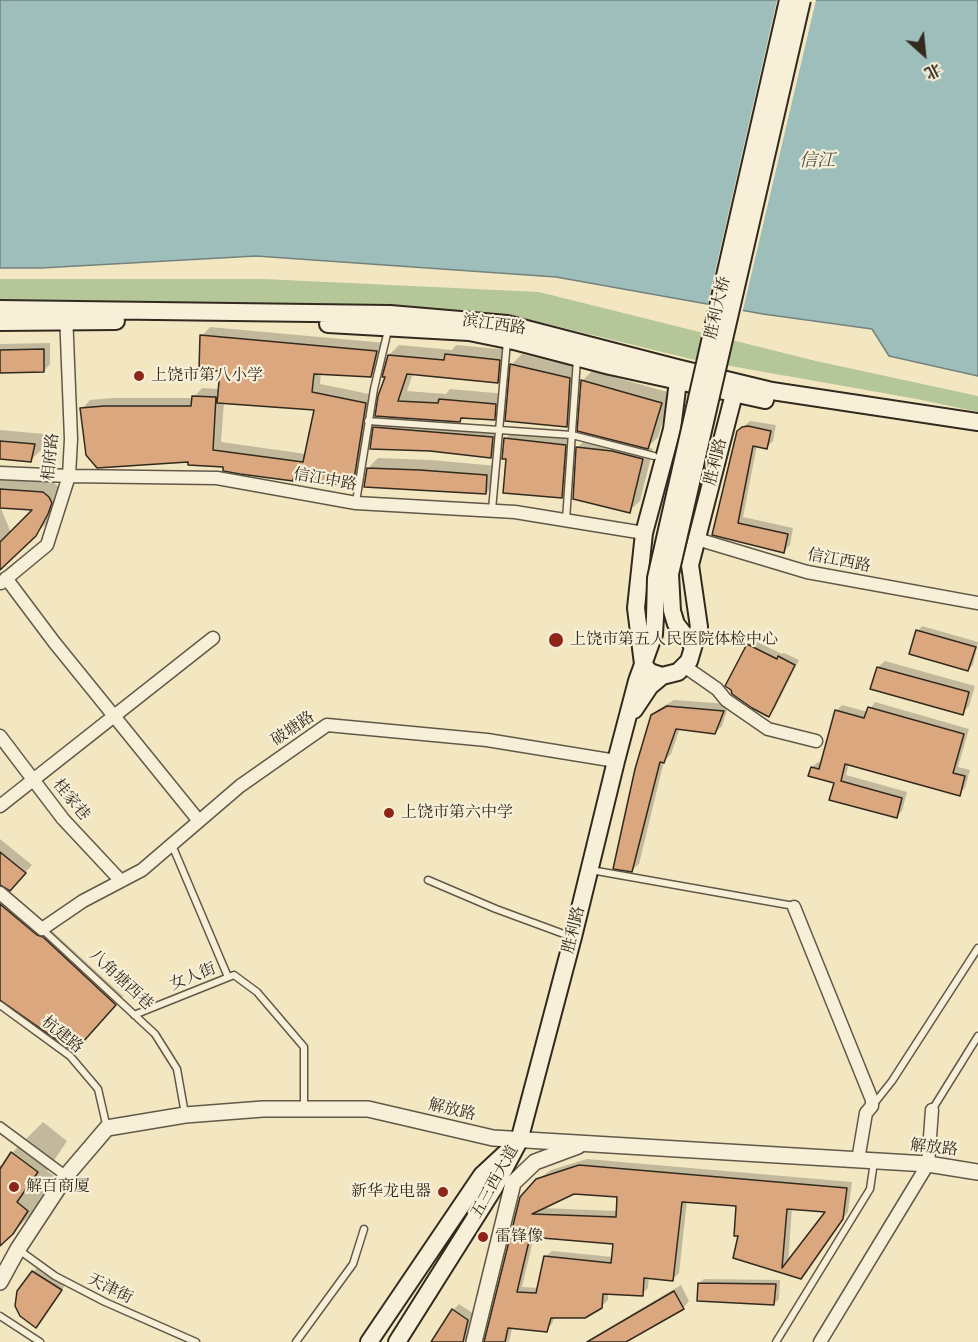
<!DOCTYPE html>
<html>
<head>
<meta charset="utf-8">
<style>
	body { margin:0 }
	#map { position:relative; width:978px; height:1342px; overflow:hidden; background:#f3e7c2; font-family:"Old Standard TT","Noto Serif SC",serif }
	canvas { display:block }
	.north { position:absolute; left:894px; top:24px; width:60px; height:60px; -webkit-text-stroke:4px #f7efd7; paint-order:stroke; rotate:153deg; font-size:16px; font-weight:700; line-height:24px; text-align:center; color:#32291f }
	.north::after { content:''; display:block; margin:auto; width:21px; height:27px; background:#32291f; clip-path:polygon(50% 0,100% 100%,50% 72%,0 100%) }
</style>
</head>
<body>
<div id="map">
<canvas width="978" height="1342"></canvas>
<div class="north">北</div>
</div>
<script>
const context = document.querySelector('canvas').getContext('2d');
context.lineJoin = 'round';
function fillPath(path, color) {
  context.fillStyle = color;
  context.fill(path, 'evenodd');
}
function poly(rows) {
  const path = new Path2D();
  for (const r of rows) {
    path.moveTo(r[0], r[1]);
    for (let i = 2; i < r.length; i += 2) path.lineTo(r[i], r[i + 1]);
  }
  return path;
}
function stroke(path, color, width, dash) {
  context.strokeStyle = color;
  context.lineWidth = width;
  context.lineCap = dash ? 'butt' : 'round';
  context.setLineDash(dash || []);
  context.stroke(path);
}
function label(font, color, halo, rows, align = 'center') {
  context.font = font + ' "Old Standard TT","Noto Serif SC",serif';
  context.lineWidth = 4.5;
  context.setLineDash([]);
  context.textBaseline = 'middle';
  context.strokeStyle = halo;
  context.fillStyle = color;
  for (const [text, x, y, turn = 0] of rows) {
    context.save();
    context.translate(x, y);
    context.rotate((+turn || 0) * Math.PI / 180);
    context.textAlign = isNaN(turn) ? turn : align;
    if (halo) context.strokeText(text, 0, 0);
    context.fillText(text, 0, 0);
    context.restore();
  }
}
fillPath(poly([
	[0,279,264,279,539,292,816,361,978,396,978,412,917,399,691,359,527,319,400,305,0,301]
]), '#b5c798');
const water = poly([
	[0,0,978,0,978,376,889,356,872,329,763,314,556,277,256,256,41,268,0,268,0,0]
]);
fillPath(water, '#9ebebb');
stroke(water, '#73827d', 1.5);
fillPath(poly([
	[777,0,816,0,742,314,707,307]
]), '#f3e7c2');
fillPath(poly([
	[210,327,385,343,379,367,371,376,321,373,320,384,374,395,361,476,353,484,189,460,82,409,90,400,113,398,193,398,202,388,220,389,222,369,202,336],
	[224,402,316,409,306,454,221,442],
	[50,343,50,364,44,371,0,372,0,344],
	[399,345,452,350,456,345,510,350,508,372,497,382,413,373,407,391,446,394,450,389,506,394,504,409,494,419,464,416,457,423,503,427,501,446,491,456,375,427,387,416,389,355],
	[522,354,580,368,577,415,567,425,507,420,512,364],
	[592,371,671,393,658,437,648,447,653,449,640,501,629,511,574,498,578,447,588,437,609,439,610,438,582,381],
	[750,421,776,425,773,441,767,447,757,445,743,517,793,528,790,545,784,551,714,534,738,432],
	[515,429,575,436,572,486,562,497,508,458,505,439],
	[0,430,44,434,41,450,31,460,0,457],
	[378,458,431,460,497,466,496,483,486,493,368,468],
	[0,478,54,483,59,487,61,492,58,503,46,524,0,568],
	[0,506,35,508,11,533],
	[922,626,978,642,973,665,968,670,918,631],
	[753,640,782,654,784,653,799,660,774,710,769,715,727,686,749,645],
	[885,661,975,686,969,706,962,713,878,667],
	[674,700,729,704,722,726,715,733,680,728,671,754,664,761,639,864,632,870,652,716,659,709],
	[875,702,969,729,958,767,970,770,965,788,959,794,849,764,846,775,907,792,902,811,896,816,812,767,818,762,822,763,836,711,842,705,868,712],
	[0,839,32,865,18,881,0,884,0,886],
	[0,889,51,930,123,996,81,1043,0,1000],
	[43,1122,67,1141,47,1171,58,1179,44,1202,12,1233,0,1241,0,1165,3,1167,12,1153],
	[587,1159,852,1182,848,1212,801,1278,735,1257,740,1235,738,1204,687,1201,679,1273,673,1279,649,1277,648,1288,642,1294,608,1293,608,1300,601,1307,555,1316,552,1324,546,1330,518,1303,509,1342,485,1342,537,1180,551,1170],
	[574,1192,619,1196,618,1211,541,1208],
	[792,1208,828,1211,788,1264],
	[534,1236,615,1243,613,1257,552,1251,545,1257,539,1288,522,1287],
	[38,1267,66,1284,36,1326,33,1272],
	[704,1279,780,1280,779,1299,774,1304,699,1283],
	[681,1285,689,1301,683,1308,623,1342,585,1342],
	[459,1304,474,1314,466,1342,433,1342,453,1310]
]), '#0003');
const building = poly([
	[200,335,377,351,371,377,314,374,312,392,366,403,353,486,293,479,293,481,240,474,223,471,223,467,188,465,188,462,97,468,86,455,80,408,104,406,191,406,192,396,216,397,213,450,303,462,314,410,217,403,220,371,199,370,200,335],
	[44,349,44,372,0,373,0,350,44,349],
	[445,354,500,360,498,383,407,374,398,401,438,403,439,399,496,404,495,420,461,418,460,422,375,416,378,396,385,377,382,377,388,355,444,360,445,354],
	[510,364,570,378,567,427,505,421,510,364],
	[581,380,662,403,648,449,577,431,581,380],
	[748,426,771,431,767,449,753,446,738,523,788,534,784,553,712,535,737,431,742,427,748,426],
	[373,427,493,437,491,458,430,451,370,449,373,427],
	[504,438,566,445,562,498,503,493,506,459,502,459,504,438],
	[0,441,35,444,31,462,0,459,0,441],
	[576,447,612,451,643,459,630,513,573,499,576,447],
	[367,468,420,470,487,475,486,494,364,487,367,468],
	[0,489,43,492,49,497,52,503,48,514,36,536,0,570,0,542,32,510,0,508,0,489],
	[916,630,976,647,968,671,909,654,916,630],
	[747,644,777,659,778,656,795,665,769,717,752,708,732,694,731,690,725,686,747,644],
	[877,667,969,692,963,715,870,689,877,667],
	[667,706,724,711,715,734,676,729,664,763,660,762,632,872,613,869,635,769,651,715,667,706],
	[868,707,964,734,953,773,965,776,960,796,845,764,841,781,902,798,897,818,829,800,834,783,808,776,811,767,819,769,835,710,864,718,868,707],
	[0,852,26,873,10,891,0,885,0,852],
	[0,904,37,935,43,937,116,1005,74,1052,0,1000,0,904],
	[11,1152,38,1172,17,1202,28,1211,13,1234,0,1246,0,1169,11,1152],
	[579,1165,847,1188,843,1219,801,1279,733,1258,738,1236,734,1236,736,1206,682,1202,673,1281,644,1278,643,1296,603,1294,602,1308,585,1318,551,1318,547,1332,508,1328,505,1342,484,1342,520,1197,536,1179,579,1165],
	[574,1194,617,1197,616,1217,532,1214,574,1194],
	[787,1209,825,1212,782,1268,787,1209],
	[530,1237,613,1244,611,1263,544,1256,536,1293,517,1292,530,1237],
	[32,1271,62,1290,36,1328,20,1316,15,1306,17,1291,32,1271],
	[698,1283,776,1284,774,1305,697,1301,698,1283],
	[674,1291,684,1309,626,1342,587,1342,674,1291],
	[452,1309,468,1320,463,1342,431,1342,452,1309]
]);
fillPath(building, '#daa77e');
stroke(building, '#32291f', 1.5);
const service = poly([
	[368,421,572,435,654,456],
	[356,502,374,389,388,330],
	[492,510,507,341],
	[566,520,577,359],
	[172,845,228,977],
	[591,870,794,906],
	[428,880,496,909,572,937],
	[42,929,155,1034,177,1069,185,1114],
	[0,1005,70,1056,98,1089,107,1128],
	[134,1015,234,975,257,992,304,1047,304,1108],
	[873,1105,892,1081,978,948],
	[932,1110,978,1036],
	[19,1250,55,1276,105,1302,196,1342],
	[0,1316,40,1342],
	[296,1342,353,1264,364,1229],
	[776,1342,870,1189,874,1162]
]);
const pedestrian = poly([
	[0,1127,66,1176]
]);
const minor = poly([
	[0,473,69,476,217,478,356,503,515,512,644,533],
	[697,539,807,572,978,603],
	[6,578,54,642,199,821],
	[1,583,47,545,69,476,71,439,66,313],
	[684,666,717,689,726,700,768,729,816,741],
	[0,736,63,819,121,881],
	[0,806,213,638],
	[0,893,42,929,83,901,142,870,240,786,327,725,487,740,616,761],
	[794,907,872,1100,872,1106,866,1113,858,1160],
	[820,1342,928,1164,932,1110]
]);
const tertiary = poly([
	[0,1282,18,1249,66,1176,107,1128,185,1115,263,1109,368,1109,493,1138,928,1164,978,1172],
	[474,1342,513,1183,535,1162,578,1146]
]);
const secondary = poly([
	[0,309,390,314,507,324,677,368,772,391,978,422],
	[0,322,116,321],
	[328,324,469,332,518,342,610,366,765,400],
	[678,381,672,429,644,533,636,608,643,664,650,672,662,676,678,672,689,661,699,627,690,565,734,394],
	[672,611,676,624,693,646],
	[634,710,650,686,662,676],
	[369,1342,482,1175,510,1149],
	[397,1342,494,1188,519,1141,573,937,616,761,637,681,654,634,655,617]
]);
stroke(service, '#625848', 9);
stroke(pedestrian, '#625848', 12);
stroke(minor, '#625848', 15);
stroke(tertiary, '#625848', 18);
stroke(secondary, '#32291f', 20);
stroke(service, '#f7efd7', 6);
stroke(pedestrian, '#f7efd7', 9);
stroke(minor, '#f7efd7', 12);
stroke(tertiary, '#f7efd7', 15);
stroke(secondary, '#f7efd7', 16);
const secondaryBridge = poly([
	[672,611,670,574,802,0],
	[655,617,656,578,788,0]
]);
stroke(secondaryBridge, '#32291f', 20, []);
stroke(secondaryBridge, '#f7efd7', 16);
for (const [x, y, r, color] of [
	[139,376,6,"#8f2418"],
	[556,640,8,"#8f2418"],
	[389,813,6,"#8f2418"],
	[14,1187,6,"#8f2418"],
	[443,1192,6,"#8f2418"],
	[483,1237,6,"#8f2418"]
]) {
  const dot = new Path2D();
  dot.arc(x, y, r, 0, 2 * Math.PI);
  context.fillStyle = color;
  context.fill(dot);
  stroke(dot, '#f7efd7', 2);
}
label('16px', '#32291f', '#f7efd7', [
	["胜利大桥",718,308,-77],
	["滨江西路",494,325,8],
	["相府路",51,457,-84],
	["胜利路",716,462,-76],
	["信江中路",325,480,10],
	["信江西路",839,561,11],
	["破塘路",293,729,-34],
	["桂家巷",71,800,51],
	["胜利路",574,930,-76],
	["女人街",193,977,-22],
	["八角塘西巷",121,980,43],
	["杭建路",62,1035,39],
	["解放路",452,1110,13],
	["解放路",934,1148,6],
	["五三西大道",495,1182,-61],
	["天津街",110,1289,26]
]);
label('16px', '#32291f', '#f7efd7', [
	["上饶市第八小学",151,376],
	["上饶市第五人民医院体检中心",570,640],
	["上饶市第六中学",401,813],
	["解百商厦",26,1187],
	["新华龙电器",431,1192,"right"],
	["雷锋像",495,1237]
], 'left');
label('italic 18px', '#52564e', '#f7efd7', [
	["信江",817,161]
]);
</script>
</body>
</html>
